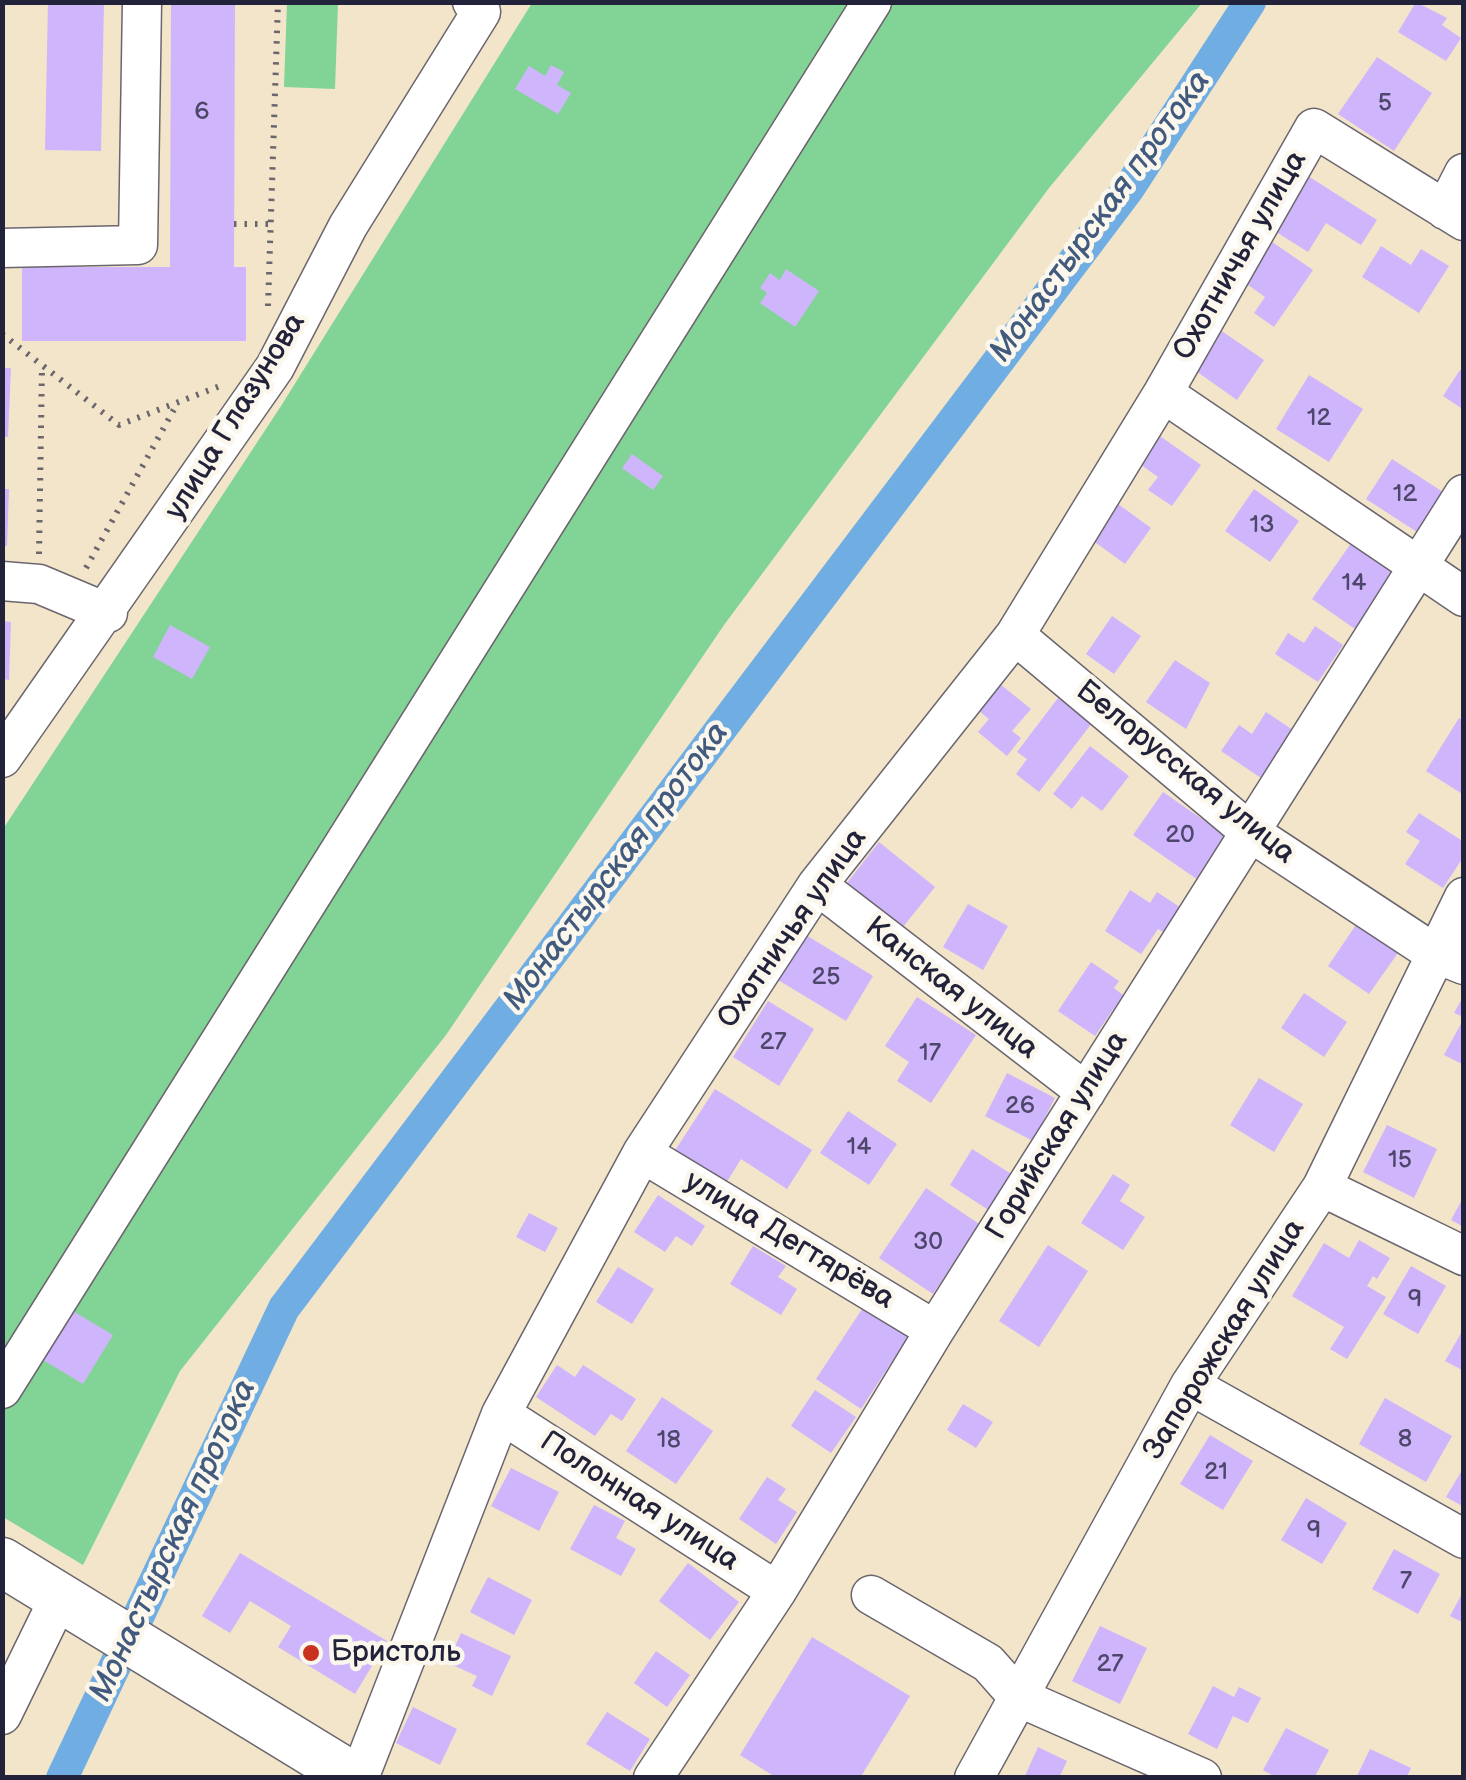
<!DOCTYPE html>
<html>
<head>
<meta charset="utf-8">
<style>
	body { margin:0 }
	#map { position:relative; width:1466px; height:1780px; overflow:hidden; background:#f2e5ca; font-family:"Balsamiq Sans",sans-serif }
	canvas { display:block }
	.frame { position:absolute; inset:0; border:5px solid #22223b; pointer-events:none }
</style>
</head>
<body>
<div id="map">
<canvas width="1466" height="1780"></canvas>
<div class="frame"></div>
</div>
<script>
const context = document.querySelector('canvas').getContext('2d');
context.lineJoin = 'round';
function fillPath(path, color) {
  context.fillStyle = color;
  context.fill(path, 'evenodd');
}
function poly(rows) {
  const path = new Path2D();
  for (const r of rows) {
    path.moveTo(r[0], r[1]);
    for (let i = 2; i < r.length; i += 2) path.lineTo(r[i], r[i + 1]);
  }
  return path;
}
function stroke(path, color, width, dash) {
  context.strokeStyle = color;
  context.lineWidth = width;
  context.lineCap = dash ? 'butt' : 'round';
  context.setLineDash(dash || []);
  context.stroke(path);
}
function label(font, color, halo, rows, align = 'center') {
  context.font = font + ' "Balsamiq Sans",sans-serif';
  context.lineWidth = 9;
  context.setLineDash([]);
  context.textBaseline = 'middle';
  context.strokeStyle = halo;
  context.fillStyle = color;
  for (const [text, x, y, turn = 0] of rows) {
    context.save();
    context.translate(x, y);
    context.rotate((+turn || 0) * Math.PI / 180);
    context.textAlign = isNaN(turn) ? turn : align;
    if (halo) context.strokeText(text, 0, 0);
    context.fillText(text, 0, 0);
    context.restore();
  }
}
fillPath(poly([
	[287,3,338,3,335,89,284,87],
	[532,3,1202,3,1049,188,724,625,446,1035,180,1371,83,1565,3,1517,3,829,281,406]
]), '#82d496');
stroke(poly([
	[62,1778,284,1308,1129,188,1250,2]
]), '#70ade2', 32);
fillPath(poly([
	[48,2,104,2,101,151,45,150],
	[171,2,235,2,234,267,246,267,246,341,22,341,22,267,170,267],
	[1416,2,1447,18,1442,25,1461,38,1446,61,1398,32],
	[1377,57,1432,93,1394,151,1338,114],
	[551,65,564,72,557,85,571,93,558,114,515,89,529,66,545,76],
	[1308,176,1377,220,1361,245,1326,223,1308,252,1273,230],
	[1262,235,1313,270,1274,327,1254,313,1265,297,1234,275],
	[1381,246,1411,265,1421,249,1449,266,1419,313,1362,277],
	[786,269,819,291,795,327,760,303,767,293,760,288,770,273,780,280],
	[1213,325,1264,360,1237,400,1186,364],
	[2,368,11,368,8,437,2,437],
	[1460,370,1464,372,1464,410,1443,396],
	[1309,375,1363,409,1329,462,1276,429],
	[1150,429,1201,465,1172,506,1148,490,1158,477,1130,457],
	[632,454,663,476,653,490,622,468],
	[1392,459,1443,492,1417,532,1366,499],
	[2,489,9,489,7,546,2,546],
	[1254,489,1299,521,1270,562,1225,531],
	[1107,496,1151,528,1125,564,1081,532],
	[1354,539,1397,569,1355,629,1312,599],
	[1112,616,1141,636,1114,674,1086,654],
	[2,621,11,622,9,680,2,679],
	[170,625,210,647,192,679,153,657],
	[1315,626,1343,645,1318,682,1275,654,1288,633,1304,643],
	[1175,660,1210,683,1186,729,1146,702],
	[990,676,1031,709,1012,731,1021,738,1007,756,978,732,989,719,968,702],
	[1058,698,1092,723,1039,792,1016,774,1027,759,1017,752],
	[1266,712,1293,730,1261,778,1221,751,1239,725,1252,734],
	[1459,718,1464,721,1464,795,1426,771],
	[1090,746,1129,776,1102,811,1082,796,1072,809,1053,794],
	[1163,792,1228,837,1198,880,1133,835],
	[1419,813,1464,842,1464,856,1443,888,1405,864,1420,841,1406,832],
	[879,842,935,887,903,927,847,883],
	[1130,890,1150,903,1157,892,1186,911,1170,936,1158,929,1141,954,1105,931],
	[968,904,1008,926,983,970,943,947],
	[1358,922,1400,950,1369,994,1328,966],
	[806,935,873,976,846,1021,778,980],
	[1091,962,1119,981,1114,988,1123,995,1095,1036,1058,1011],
	[1304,993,1347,1022,1324,1057,1281,1028],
	[1464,995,1464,1017,1454,1013],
	[917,997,976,1035,931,1103,897,1081,909,1062,885,1046],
	[768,1001,814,1029,779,1086,733,1057],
	[1464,1018,1464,1065,1444,1055],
	[1007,1073,1055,1098,1033,1141,985,1116],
	[1259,1078,1303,1104,1274,1152,1230,1125],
	[715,1089,812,1150,787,1189,741,1159,725,1185,674,1152],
	[848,1111,897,1144,869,1185,820,1153],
	[1387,1125,1437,1149,1414,1198,1363,1172],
	[972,1149,1013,1175,990,1211,950,1185],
	[1113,1174,1130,1185,1120,1201,1145,1217,1123,1250,1081,1223],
	[926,1188,988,1230,978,1246,969,1240,933,1294,879,1258],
	[658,1195,705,1226,692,1246,676,1236,665,1252,634,1232],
	[1464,1196,1464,1227,1451,1220],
	[529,1213,558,1228,545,1252,516,1237],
	[1359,1240,1390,1258,1377,1279,1373,1276,1367,1286,1386,1297,1347,1359,1330,1349,1344,1327,1292,1296,1324,1243,1349,1258],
	[1048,1245,1088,1271,1039,1347,999,1321],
	[753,1246,786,1266,778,1277,797,1289,781,1315,730,1284],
	[1411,1266,1446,1286,1418,1334,1383,1314],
	[618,1267,654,1289,632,1324,596,1302],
	[868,1300,913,1329,861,1409,816,1379],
	[68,1308,113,1335,83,1384,38,1357],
	[1464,1328,1464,1371,1445,1361],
	[557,1365,575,1377,583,1365,636,1399,622,1421,611,1414,595,1436,536,1397],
	[815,1390,856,1417,831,1453,791,1426],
	[662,1397,713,1431,676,1484,626,1451],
	[1385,1398,1452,1436,1426,1482,1359,1444],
	[963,1404,993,1422,976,1448,947,1430],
	[1210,1435,1253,1461,1223,1510,1180,1484],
	[1464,1467,1464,1507,1446,1497],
	[511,1468,559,1492,539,1531,491,1506],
	[767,1477,786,1489,778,1500,797,1512,776,1544,739,1519],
	[1306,1498,1347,1523,1322,1564,1281,1540],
	[594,1505,625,1521,616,1538,636,1549,621,1576,570,1549],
	[1394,1549,1440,1574,1418,1614,1372,1589],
	[240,1553,387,1641,355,1694,278,1647,291,1626,250,1601,230,1633,202,1616],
	[688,1563,739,1602,710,1640,659,1601],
	[488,1577,532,1600,514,1635,470,1612],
	[1464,1590,1464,1623,1450,1616],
	[1100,1626,1147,1648,1120,1704,1072,1681],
	[461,1633,511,1656,492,1696,472,1686,477,1676,448,1663],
	[812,1637,910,1696,860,1778,777,1778,740,1755],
	[656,1651,690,1675,667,1707,634,1683],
	[1213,1686,1234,1697,1239,1687,1261,1698,1248,1723,1233,1716,1217,1749,1188,1734],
	[413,1707,457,1729,440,1765,396,1743],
	[607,1712,650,1739,630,1771,586,1744],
	[1286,1728,1329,1750,1314,1778,1277,1778,1263,1770],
	[1038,1747,1067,1761,1059,1778,1024,1778],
	[1370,1749,1411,1768,1406,1778,1356,1778]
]), '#cfb5fc');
const minor = poly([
	[1445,210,1464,173],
	[2,248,138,245,142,2],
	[1163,393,1464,597],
	[2,581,39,584,108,613],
	[1015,635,1250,832,1434,953,1464,965],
	[2,758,275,367,348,226,481,12,472,2],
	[817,885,1086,1092],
	[642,1153,935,1330],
	[1322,1187,1464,1256],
	[1190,1385,1464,1539],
	[2,1389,872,2],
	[501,1414,777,1591],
	[871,1595,988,1663,1018,1697,1202,1778],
	[2,1715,60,1596],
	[359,1778,501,1414,642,1153,817,885,1015,635,1163,393,1314,128,1464,221],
	[653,1778,777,1591,935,1330,1464,494],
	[974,1778,1190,1385,1322,1187,1464,897]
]);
const major = poly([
	[2,1562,355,1778]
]);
stroke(minor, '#6b666d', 41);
stroke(major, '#6b666d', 51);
stroke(poly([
	[234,224,271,224],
	[268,306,278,2],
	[2,334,119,425,220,386],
	[39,554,42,366],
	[86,568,177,404]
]), '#6b666d', 6, [2.5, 8]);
stroke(minor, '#fff', 38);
stroke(major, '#fff', 48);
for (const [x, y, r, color] of [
	[311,1653,10,"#c8321e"]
]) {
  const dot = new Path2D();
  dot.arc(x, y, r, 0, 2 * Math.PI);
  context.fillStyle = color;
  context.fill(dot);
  stroke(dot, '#fbf7ec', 4);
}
label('25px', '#4d476b', null, [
	["5",1385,104],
	["6",202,113],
	["12",1319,419],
	["12",1405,495],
	["13",1262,526],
	["14",1354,584],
	["20",1180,836],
	["25",826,978],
	["27",773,1043],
	["17",930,1054],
	["26",1020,1107],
	["14",859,1148],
	["15",1400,1161],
	["30",928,1243],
	["9",1415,1300],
	["8",1405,1440],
	["18",669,1441],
	["21",1216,1473],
	["9",1314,1531],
	["7",1406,1582],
	["27",1110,1665]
]);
label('30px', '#22223b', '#fbf7ec', [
	["Охотничья улица",1241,256,-60],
	["улица Глазунова",236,417,-58],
	["Белорусская улица",1185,773,39],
	["Охотничья улица",793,929,-55],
	["Канская улица",951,989,38],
	["Горийская улица",1058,1136,-58],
	["улица Дегтярёва",789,1241,31],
	["Запорожская улица",1225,1340,-58],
	["Полонная улица",639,1502,33]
]);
label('30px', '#22223b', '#fbf7ec', [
	["Бристоль",331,1653]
], 'left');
label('italic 32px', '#415a7e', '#fbf7ec', [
	["Монастырская протока",1101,217,-54],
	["Монастырская протока",617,867,-53],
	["Монастырская протока",174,1541,-65]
]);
</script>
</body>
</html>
